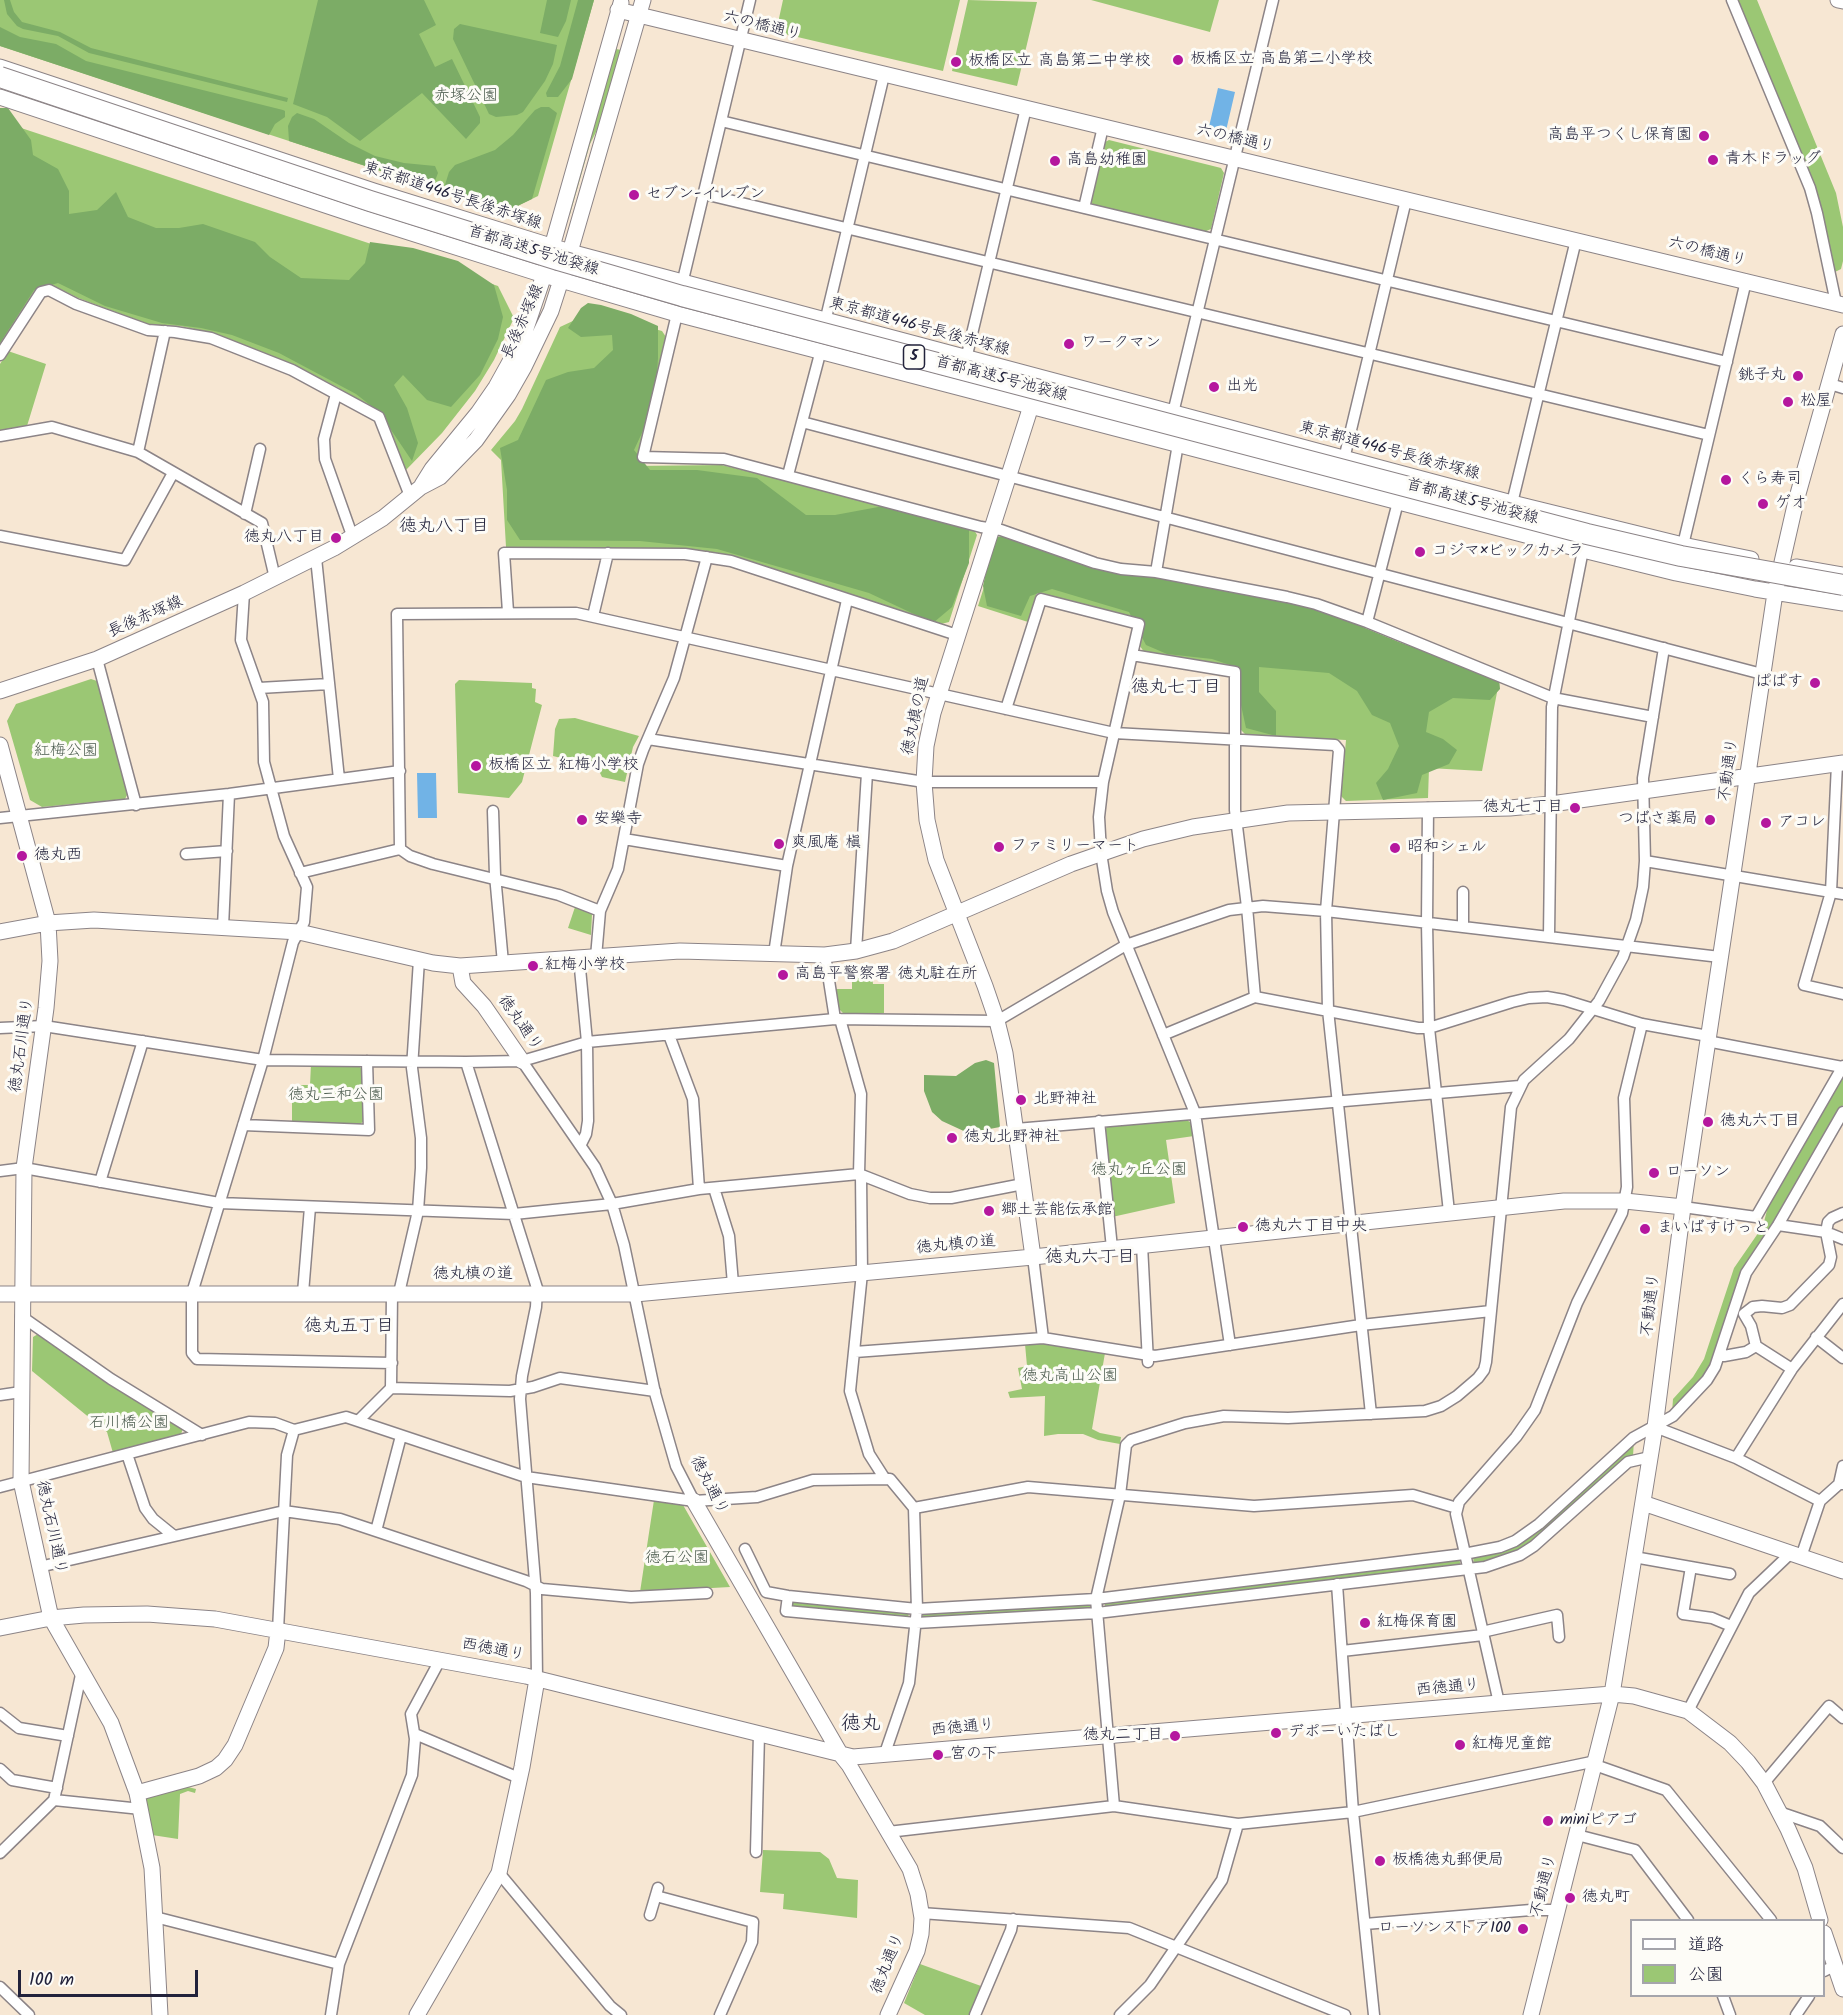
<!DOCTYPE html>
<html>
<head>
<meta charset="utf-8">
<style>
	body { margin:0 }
	#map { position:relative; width:1843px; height:2015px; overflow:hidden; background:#f7e7d3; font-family:Kalam,"Klee One",sans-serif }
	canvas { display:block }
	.legend { position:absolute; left:1630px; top:1919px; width:195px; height:78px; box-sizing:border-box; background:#fdfcf7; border:2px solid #a5a5ac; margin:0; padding:8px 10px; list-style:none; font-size:18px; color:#22223b }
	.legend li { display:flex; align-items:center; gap:12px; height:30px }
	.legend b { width:30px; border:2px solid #a5a5ac }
	.scale { position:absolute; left:18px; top:1970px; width:180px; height:27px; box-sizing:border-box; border:3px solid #22223b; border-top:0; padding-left:8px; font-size:18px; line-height:21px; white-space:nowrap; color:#22223b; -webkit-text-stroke:4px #fdfcf7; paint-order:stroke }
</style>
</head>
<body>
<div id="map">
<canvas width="1843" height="2015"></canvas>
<ul class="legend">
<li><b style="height:8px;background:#fff"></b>道路</li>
<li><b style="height:16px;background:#9bc774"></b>公園</li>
</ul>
<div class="scale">100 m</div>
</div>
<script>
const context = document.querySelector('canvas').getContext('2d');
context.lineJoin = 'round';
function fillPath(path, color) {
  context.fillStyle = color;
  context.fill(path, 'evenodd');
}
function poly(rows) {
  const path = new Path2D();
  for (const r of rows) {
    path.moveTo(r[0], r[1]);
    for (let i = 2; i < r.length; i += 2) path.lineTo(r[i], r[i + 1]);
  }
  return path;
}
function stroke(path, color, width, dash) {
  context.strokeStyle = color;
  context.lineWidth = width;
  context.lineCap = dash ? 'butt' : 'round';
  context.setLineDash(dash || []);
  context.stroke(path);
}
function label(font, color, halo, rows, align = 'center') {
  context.font = font + ' Kalam,"Klee One",sans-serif';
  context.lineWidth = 6;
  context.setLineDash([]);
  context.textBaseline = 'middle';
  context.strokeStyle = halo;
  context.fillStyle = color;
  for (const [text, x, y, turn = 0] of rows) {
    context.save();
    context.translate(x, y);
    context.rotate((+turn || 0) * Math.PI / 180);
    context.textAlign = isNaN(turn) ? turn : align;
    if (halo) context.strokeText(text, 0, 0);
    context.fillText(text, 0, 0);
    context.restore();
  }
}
fillPath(poly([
	[0,0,594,0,538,196,505,212,0,46],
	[783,0,960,0,943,71,776,32],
	[968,0,1037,2,1017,86,952,71],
	[1091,0,1219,0,1210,32],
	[1737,0,1757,0,1836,193,1843,227,1843,261,1841,269,1833,273,1820,211],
	[616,49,621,50,602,120,590,144,570,214,567,213],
	[0,121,498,286,514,318,494,360,475,391,442,433,405,471,383,414,343,394,339,388,290,364,213,333,180,326,150,325,78,298,44,281,0,347],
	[1109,140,1221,168,1224,173,1211,229,1204,232,1093,205,1090,199,1103,143],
	[592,312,662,331,666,337,635,466,722,465,973,528,977,535,949,622,941,624,738,558,700,551,506,547,501,460,491,450,515,421,522,409,560,327],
	[8,351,46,364,27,426,0,431,0,364],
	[999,540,1064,558,1285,601,1314,609,1499,682,1482,771,1429,768,1428,798,1346,801,1341,796,1346,740,1246,735,1240,729,1240,667,1144,652,1140,646,1145,620,1037,592,1028,622,978,606],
	[91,679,97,681,128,793,125,799,42,807,30,800,7,721,16,704],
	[459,680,532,683,532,688,536,689,535,702,542,705,522,782,509,798,458,793,455,684],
	[575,718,639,736,633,747,625,782,602,777,597,767,553,756,555,729,559,719],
	[575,907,592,914,591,935,568,928],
	[872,975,873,984,884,984,884,1013,844,1014,839,1009,836,989,852,989,852,977],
	[311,1064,358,1065,363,1070,365,1120,359,1125,292,1122,292,1085,310,1085],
	[1843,1072,1843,1105,1775,1222,1744,1272,1711,1369,1672,1413,1673,1399,1693,1377,1704,1359,1734,1268,1763,1226,1768,1206],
	[1186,1119,1192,1124,1194,1136,1166,1140,1175,1203,1112,1217,1103,1132,1108,1126],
	[38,1334,183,1427,181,1435,113,1453,107,1432,32,1371,33,1337],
	[1047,1343,1105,1353,1092,1429,1100,1433,1121,1437,1120,1444,1098,1440,1083,1434,1058,1434,1044,1436,1045,1396,1010,1398,1008,1392,1022,1389,1018,1368,1027,1366,1025,1344],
	[1634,1440,1633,1456,1534,1543,1502,1559,1474,1565,1473,1556,1501,1550],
	[654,1500,683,1505,730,1587,640,1592],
	[1459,1558,1461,1567,1105,1609,1105,1601],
	[793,1600,909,1611,908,1620,792,1609],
	[1090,1602,1091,1610,923,1620,923,1611],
	[188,1787,196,1789,195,1793,188,1791,180,1794,178,1839,152,1835,144,1797],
	[763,1850,820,1852,829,1859,837,1878,858,1880,857,1918,783,1909,784,1894,760,1892],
	[920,1964,981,1986,969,2015,925,2015,904,2003]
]), '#9bc774');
fillPath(poly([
	[4,0,10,0,14,12,22,22,60,32,91,48,288,98,287,102,89,53,58,36,23,29,17,26,7,14],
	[318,0,424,0,436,25,419,34,435,67,452,59,480,117,480,123,466,139,422,93,360,141,327,117,293,104],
	[547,0,571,0,566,21,558,37,540,33],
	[578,0,594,0,572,79,558,97,547,97,546,93,560,66],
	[460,24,557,45,553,64,545,81,523,112,517,115,496,117,489,114,453,39,454,29],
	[0,27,20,37,56,44,86,61,283,110,285,111,285,117,275,124,269,135,0,46],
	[541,107,549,107,557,113,532,199,505,212,446,193,444,188,449,172,455,165,495,150,513,135,535,110],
	[0,108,8,108,31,140,33,155,58,169,69,191,69,214,97,210,116,192,128,217,156,228,179,228,203,224,255,242,270,257,301,278,349,280,365,263,370,242,413,248,458,261,494,285,503,317,498,339,480,375,451,407,427,400,403,375,394,385,407,408,418,443,412,461,379,412,356,394,279,353,232,335,201,328,162,323,105,306,58,283,34,290,0,343],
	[297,113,314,119,349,143,375,156,404,163,435,166,438,173,433,186,430,187,289,141,288,126,292,117],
	[588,303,601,305,631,314,658,326,658,358,655,405,634,450,650,470,697,470,757,478,806,515,835,515,889,505,969,530,969,563,952,607,933,623,869,593,717,549,640,541,520,540,507,520,507,490,500,448,518,440,546,380,568,372,594,368,613,350,612,335,581,337,568,328,581,308],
	[1021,535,1063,556,1283,601,1329,613,1399,642,1499,678,1500,689,1490,700,1453,698,1429,712,1426,732,1443,739,1457,750,1449,764,1422,775,1417,793,1383,800,1376,783,1388,769,1399,746,1390,723,1372,715,1357,691,1329,673,1259,667,1259,692,1276,711,1276,736,1246,728,1239,696,1239,668,1212,659,1167,654,1146,645,1129,612,1052,589,1030,596,1021,616,987,606,983,586,993,537],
	[986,1060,994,1063,1000,1127,968,1133,942,1121,932,1112,924,1091,924,1075,956,1076,975,1063]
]), '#7cac66');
fillPath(poly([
	[1218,88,1235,92,1225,135,1208,131],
	[417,773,436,773,437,818,418,818]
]), '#71b3e6');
const street = poly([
	[1732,0,1810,188,1817,213,1836,303],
	[721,121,1727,362],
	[704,194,1709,435],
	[1084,208,1103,127],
	[682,284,750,0],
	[677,314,643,457,724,459,981,527,1001,530,1095,563,1121,569,1156,572,1287,597,1316,604,1367,622,1553,698,1653,717],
	[825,322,884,75],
	[0,355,41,292,49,290,76,304,148,330,175,332,211,338,292,370,379,417,410,496],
	[966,359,1026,108],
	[1830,384,1843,388],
	[336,394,324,439,325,459,353,538],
	[1173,413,1273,0],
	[802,422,1762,674],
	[0,436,52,427,138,452,262,523,275,578],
	[138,452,165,331],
	[1344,459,1406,200],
	[788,475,821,350],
	[1512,503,1576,240],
	[245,514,260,449],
	[0,536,125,560,173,473],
	[1683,545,1746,281],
	[316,558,339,779],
	[1156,572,1178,444],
	[244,593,241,640,263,702,264,762,284,836,307,887,304,922,293,942,263,1060,192,1293,192,1353,197,1359,392,1363],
	[508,612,504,553,685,554,731,561,957,635],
	[593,616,608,553],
	[1367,622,1398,502],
	[1132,655,1235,672,1235,810,1247,907,1255,997],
	[97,659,136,805],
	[259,688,329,684],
	[1006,709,1041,599,1139,624,1103,782,1099,817,1101,853,1107,891,1113,912,1195,1113,1230,1345],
	[648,739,924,782,1103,782],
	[1837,764,1831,892,1804,985,1843,994],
	[1428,808,1427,923,1429,1028,1449,1212],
	[493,811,495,875,503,963],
	[0,818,229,794,400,771],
	[624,839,787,866],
	[400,849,410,856,433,864,559,895,600,911],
	[186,854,227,851],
	[1645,861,1843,894],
	[300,873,400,849,397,614,576,613,1114,733,1335,745,1339,750,1326,911,1328,1010,1371,1414],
	[223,927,229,794],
	[1463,927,1463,892],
	[1549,936,1552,707,1583,550],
	[856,951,867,773],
	[774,954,787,866,847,600],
	[825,955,835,1019],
	[596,957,600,911,618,869,638,764,643,750,674,678,707,557],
	[579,958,587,1042,588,1121,586,1134,581,1144],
	[840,1019,861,1094,859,1174],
	[0,1028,44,1026,263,1060,466,1062,522,1061,587,1042,835,1019,997,1021,1126,945,1229,910,1263,906,1326,911,1720,957],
	[669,1035,693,1099,699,1189],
	[1163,1035,1255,997,1418,1028,1429,1028,1512,1002,1529,998,1547,997,1564,1000,1642,1024,1708,1036],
	[1707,1041,1842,1067],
	[522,1061,595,1167,612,1204,624,1245,655,1393,676,1466,694,1501],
	[466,1062,537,1288,536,1307,522,1376,520,1399,536,1593,537,1679],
	[1099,1121,1112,1248],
	[243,1125,369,1130,367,1061],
	[1016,1129,1520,1086],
	[0,1171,24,1168,219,1203,514,1214,612,1204,699,1189,859,1174,910,1194,930,1198,951,1198,1023,1184],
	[861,1175,862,1273,850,1391,869,1454,885,1479],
	[100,1182,143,1041],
	[714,1188,729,1236,733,1284],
	[1683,1207,1756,1217,1843,1066],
	[1778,1225,1826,1232,1843,1239],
	[1142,1245,1148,1362],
	[1033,1257,1043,1338],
	[303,1293,310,1207],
	[399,1293,418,1211,421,1168,421,1138,412,1068,419,960],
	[21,1316,111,1379,202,1435],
	[1816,1337,1843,1358],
	[1756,1346,1792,1369],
	[855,1352,1043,1338,1155,1356,1361,1325,1491,1311],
	[1719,1355,1724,1356,1746,1352,1756,1346,1751,1326,1744,1314,1753,1307,1762,1306,1782,1308,1790,1305,1829,1265,1831,1257,1826,1232,1828,1222,1832,1218,1843,1213],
	[391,1388,392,1293],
	[0,1395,21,1392],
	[358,1421,391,1388,510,1391,533,1387,560,1378,655,1391],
	[1655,1427,1736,1458,1820,1501],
	[127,1454,145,1508,153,1519,174,1536],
	[1736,1458,1792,1369,1843,1304],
	[1839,1484,1843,1466],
	[0,1487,249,1422,275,1423,294,1430,346,1417,526,1477,694,1501,757,1497,813,1480,890,1479,914,1508,917,1609,909,1683,885,1753],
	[914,1508,1028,1487,1254,1506,1413,1495,1457,1508],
	[376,1531,401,1436],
	[745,1549,766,1592,788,1596,917,1609,1096,1599,1464,1554,1500,1547,1515,1541,1539,1524,1633,1438,1673,1416,1707,1380,1715,1367,1746,1273,1778,1225,1843,1112],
	[1634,1557,1730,1574],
	[1801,1557,1820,1501,1839,1484,1843,1484],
	[39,1567,284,1511,340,1519,526,1581,542,1589,631,1597,707,1593],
	[1691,1567,1683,1614,1712,1618,1731,1626],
	[1337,1584,1353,1812,1374,2015],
	[788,1596,786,1611,916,1623,1097,1613,1485,1567,1520,1555,1534,1546,1628,1462,1650,1457],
	[278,1630,287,1455,294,1430],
	[1482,1632,1557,1615,1559,1637],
	[1342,1651,1483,1635],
	[1499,1703,1456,1514,1459,1502,1516,1437,1535,1410,1577,1303,1622,1213,1627,1187,1624,1098,1642,1024],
	[1688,1711,1749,1593,1791,1553],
	[0,1713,19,1728,68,1736],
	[415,1734,519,1778],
	[1595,1765,1666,1790,1771,1920],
	[0,1769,12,1780,57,1788],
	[1764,1783,1829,1706,1843,1718],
	[54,1800,141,1809],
	[1114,1806,1096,1599,1120,1495,1126,1445,1131,1440,1185,1423,1224,1416,1288,1418,1425,1411,1441,1406,1457,1396,1478,1378,1484,1370,1486,1362,1511,1107,1524,1080,1569,1039,1599,1001,1623,957,1636,920,1643,887,1645,861,1643,778,1664,648],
	[1779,1812,1820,1826,1843,1848],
	[888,1832,1114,1806,1238,1824,1353,1812,1596,1761],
	[1577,1835,1635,1850,1688,1920],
	[756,1852,759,1734],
	[0,1853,54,1800,82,1670],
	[499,1873,610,2006,621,2015],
	[656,1896,753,1922,752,1942,720,2015],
	[921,1913,1129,1928,1345,2015],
	[650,1915,658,1888],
	[155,1917,339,1964],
	[1365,1924,1531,1910,1558,1910],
	[1824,1971,1834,1966],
	[0,1987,29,2015],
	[1723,1996,1730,2015],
	[331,2015,339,1964,412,1775,415,1739,411,1714,440,1660],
	[975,2015,1011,1930,1013,1919],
	[1120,2015,1150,1985,1222,1880,1238,1824],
	[1796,2015,1809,1996]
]);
const secondary = poly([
	[1838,0,1843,1],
	[618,10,1843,305],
	[0,67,374,191,570,252,1512,503,1683,545,1751,559],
	[0,97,364,218,544,275,677,314,1583,550,1676,573,1755,589,1843,603],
	[1031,406,933,713,926,746,924,782,927,820,936,860,985,986,997,1021,1005,1053,1033,1257],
	[422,485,432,469,478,413,496,387,522,340,544,275,621,3],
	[1796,567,1843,575],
	[0,691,97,659,244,593,334,548,383,518,421,487,440,477,476,440,508,395,524,367,551,311,570,252,643,0],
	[0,745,48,923,50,961,46,1008,24,1168,21,1481,51,1618,111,1723,137,1793,152,1868,160,2015],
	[0,932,48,923,94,920,299,932,433,963,460,966,680,951,825,955,856,951,893,941,1071,864,1143,839,1193,827,1288,813,1510,808,1551,804,1843,763],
	[460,966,463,983,484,1006,522,1061],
	[0,1294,635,1294,1033,1257,1564,1201,1625,1201,1683,1207],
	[694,1501,841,1755,849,1765,910,1869,918,1894,922,1918,921,1934,917,1951,888,2015],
	[1643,1503,1843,1571],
	[0,1628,51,1618,84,1615,147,1614,215,1619,526,1676,853,1757,1499,1703,1612,1694,1634,1696,1688,1711,1730,1743,1748,1762,1764,1783,1788,1829,1805,1868,1820,1920],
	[137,1793,199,1776,216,1768,225,1760,235,1745,276,1648,278,1630],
	[1824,1933,1843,1989],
	[417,2015,499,1873,522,1767,537,1679],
	[1531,2015,1612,1694,1655,1427,1683,1207,1775,593,1796,501,1843,334]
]);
stroke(street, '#8c8487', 13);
stroke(secondary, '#8c8487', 17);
stroke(street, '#fff', 10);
stroke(secondary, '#fff', 15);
const highwayBridge = poly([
	[0,77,370,201,558,260,682,296,1587,534,1681,556,1843,585]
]);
stroke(highwayBridge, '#8c8487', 22, []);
stroke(highwayBridge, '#fff', 20);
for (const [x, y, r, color] of [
	[1178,60,6,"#b5179e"],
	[956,62,6,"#b5179e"],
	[1704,136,6,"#b5179e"],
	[1713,160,6,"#b5179e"],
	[1055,161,6,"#b5179e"],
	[634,195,6,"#b5179e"],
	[1069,344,6,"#b5179e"],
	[1798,376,6,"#b5179e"],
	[1214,387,6,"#b5179e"],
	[1788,402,6,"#b5179e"],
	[1726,480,6,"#b5179e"],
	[1763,504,6,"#b5179e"],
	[336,538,6,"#b5179e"],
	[1420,552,6,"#b5179e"],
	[1815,683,6,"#b5179e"],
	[476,766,6,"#b5179e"],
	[1575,808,6,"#b5179e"],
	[582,820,6,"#b5179e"],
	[1710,820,6,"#b5179e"],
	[1766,823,6,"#b5179e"],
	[779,844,6,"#b5179e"],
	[999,847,6,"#b5179e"],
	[1395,848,6,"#b5179e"],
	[22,856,6,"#b5179e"],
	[533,966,6,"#b5179e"],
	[783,975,6,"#b5179e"],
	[1021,1100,6,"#b5179e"],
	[1708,1122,6,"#b5179e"],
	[952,1138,6,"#b5179e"],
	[1654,1173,6,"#b5179e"],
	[989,1211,6,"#b5179e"],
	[1243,1227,6,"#b5179e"],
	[1645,1229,6,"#b5179e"],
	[1365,1623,6,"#b5179e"],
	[1276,1733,6,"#b5179e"],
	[1175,1736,6,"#b5179e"],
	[1460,1745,6,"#b5179e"],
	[938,1755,6,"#b5179e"],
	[1548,1821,6,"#b5179e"],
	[1380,1861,6,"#b5179e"],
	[1570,1898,6,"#b5179e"],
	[1523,1929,6,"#b5179e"]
]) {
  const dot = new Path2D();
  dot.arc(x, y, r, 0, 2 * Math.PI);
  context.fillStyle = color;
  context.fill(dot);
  stroke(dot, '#fdfcf7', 2);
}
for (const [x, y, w] of [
	[914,357,21]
]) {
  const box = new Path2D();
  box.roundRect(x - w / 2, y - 12, w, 24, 4.5);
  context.fillStyle = '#fdfcf7';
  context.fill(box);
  stroke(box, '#22223b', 1.5);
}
label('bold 15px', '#22223b', null, [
	["5",914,357]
]);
label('16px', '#22223b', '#fdfcf7', [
	["六の橋通り",762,27,14],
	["六の橋通り",1235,140,13],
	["東京都道446号長後赤塚線",452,197,18],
	["首都高速5号池袋線",533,252,17],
	["六の橋通り",1707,253,14],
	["長後赤塚線",524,322,-66],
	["東京都道446号長後赤塚線",919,328,15],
	["首都高速5号池袋線",1001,380,15],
	["東京都道446号長後赤塚線",1389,452,15],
	["首都高速5号池袋線",1472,503,15],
	["長後赤塚線",146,618,-24],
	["徳丸槙の道",917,716,-78],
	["不動通り",1730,770,-82],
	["徳丸通り",519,1024,55],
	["徳丸石川通り",23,1045,-82],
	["徳丸槙の道",956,1246,-5],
	["徳丸槙の道",473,1275],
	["不動通り",1652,1305,-83],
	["徳丸通り",708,1486,63],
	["徳丸石川通り",50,1528,78],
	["西徳通り",493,1651,11],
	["西徳通り",1448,1689,-5],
	["西徳通り",963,1729,-5],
	["不動通り",1545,1886,-76],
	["徳丸通り",889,1964,-68]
]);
label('16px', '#22223b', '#fdfcf7', [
	["板橋区立 高島第二小学校",1190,60],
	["板橋区立 高島第二中学校",968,62],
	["高島平つくし保育園",1692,136,"right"],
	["青木ドラッグ",1725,160],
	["高島幼稚園",1067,161],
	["セブン-イレブン",646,195],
	["ワークマン",1081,344],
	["銚子丸",1786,376,"right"],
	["出光",1226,387],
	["松屋",1800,402],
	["くら寿司",1738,480],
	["ゲオ",1775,504],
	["徳丸八丁目",324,538,"right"],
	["コジマ×ビックカメラ",1432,552],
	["ぱぱす",1803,683,"right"],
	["板橋区立 紅梅小学校",488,766],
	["徳丸七丁目",1563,808,"right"],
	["安樂寺",594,820],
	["つばさ薬局",1698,820,"right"],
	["アコレ",1778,823],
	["爽風庵 槇",791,844],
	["ファミリーマート",1011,847],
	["昭和シェル",1407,848],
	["徳丸西",34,856],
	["紅梅小学校",545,966],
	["高島平警察署 徳丸駐在所",795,975],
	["北野神社",1033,1100],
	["徳丸六丁目",1720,1122],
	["徳丸北野神社",964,1138],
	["ローソン",1666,1173],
	["郷土芸能伝承館",1001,1211],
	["徳丸六丁目中央",1255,1227],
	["まいばすけっと",1657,1229],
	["紅梅保育園",1377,1623],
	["デポーいたばし",1288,1733],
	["徳丸二丁目",1163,1736,"right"],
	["紅梅児童館",1472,1745],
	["宮の下",950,1755],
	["miniピアゴ",1560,1821],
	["板橋徳丸郵便局",1392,1861],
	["徳丸町",1582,1898],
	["ローソンストア100",1511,1929,"right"]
], 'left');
label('16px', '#4c5c4f', '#fdfcf7', [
	["赤塚公園",466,97],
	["紅梅公園",66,752],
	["徳丸三和公園",336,1096],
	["徳丸ヶ丘公園",1139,1171],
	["徳丸高山公園",1070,1377],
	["石川橋公園",129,1424],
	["徳石公園",677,1559]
]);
label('18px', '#22223b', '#fdfcf7', [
	["徳丸八丁目",444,528],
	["徳丸七丁目",1176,689],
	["徳丸六丁目",1090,1259],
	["徳丸五丁目",349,1328]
]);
label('20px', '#22223b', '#fdfcf7', [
	["徳丸",861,1726]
]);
</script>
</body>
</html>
